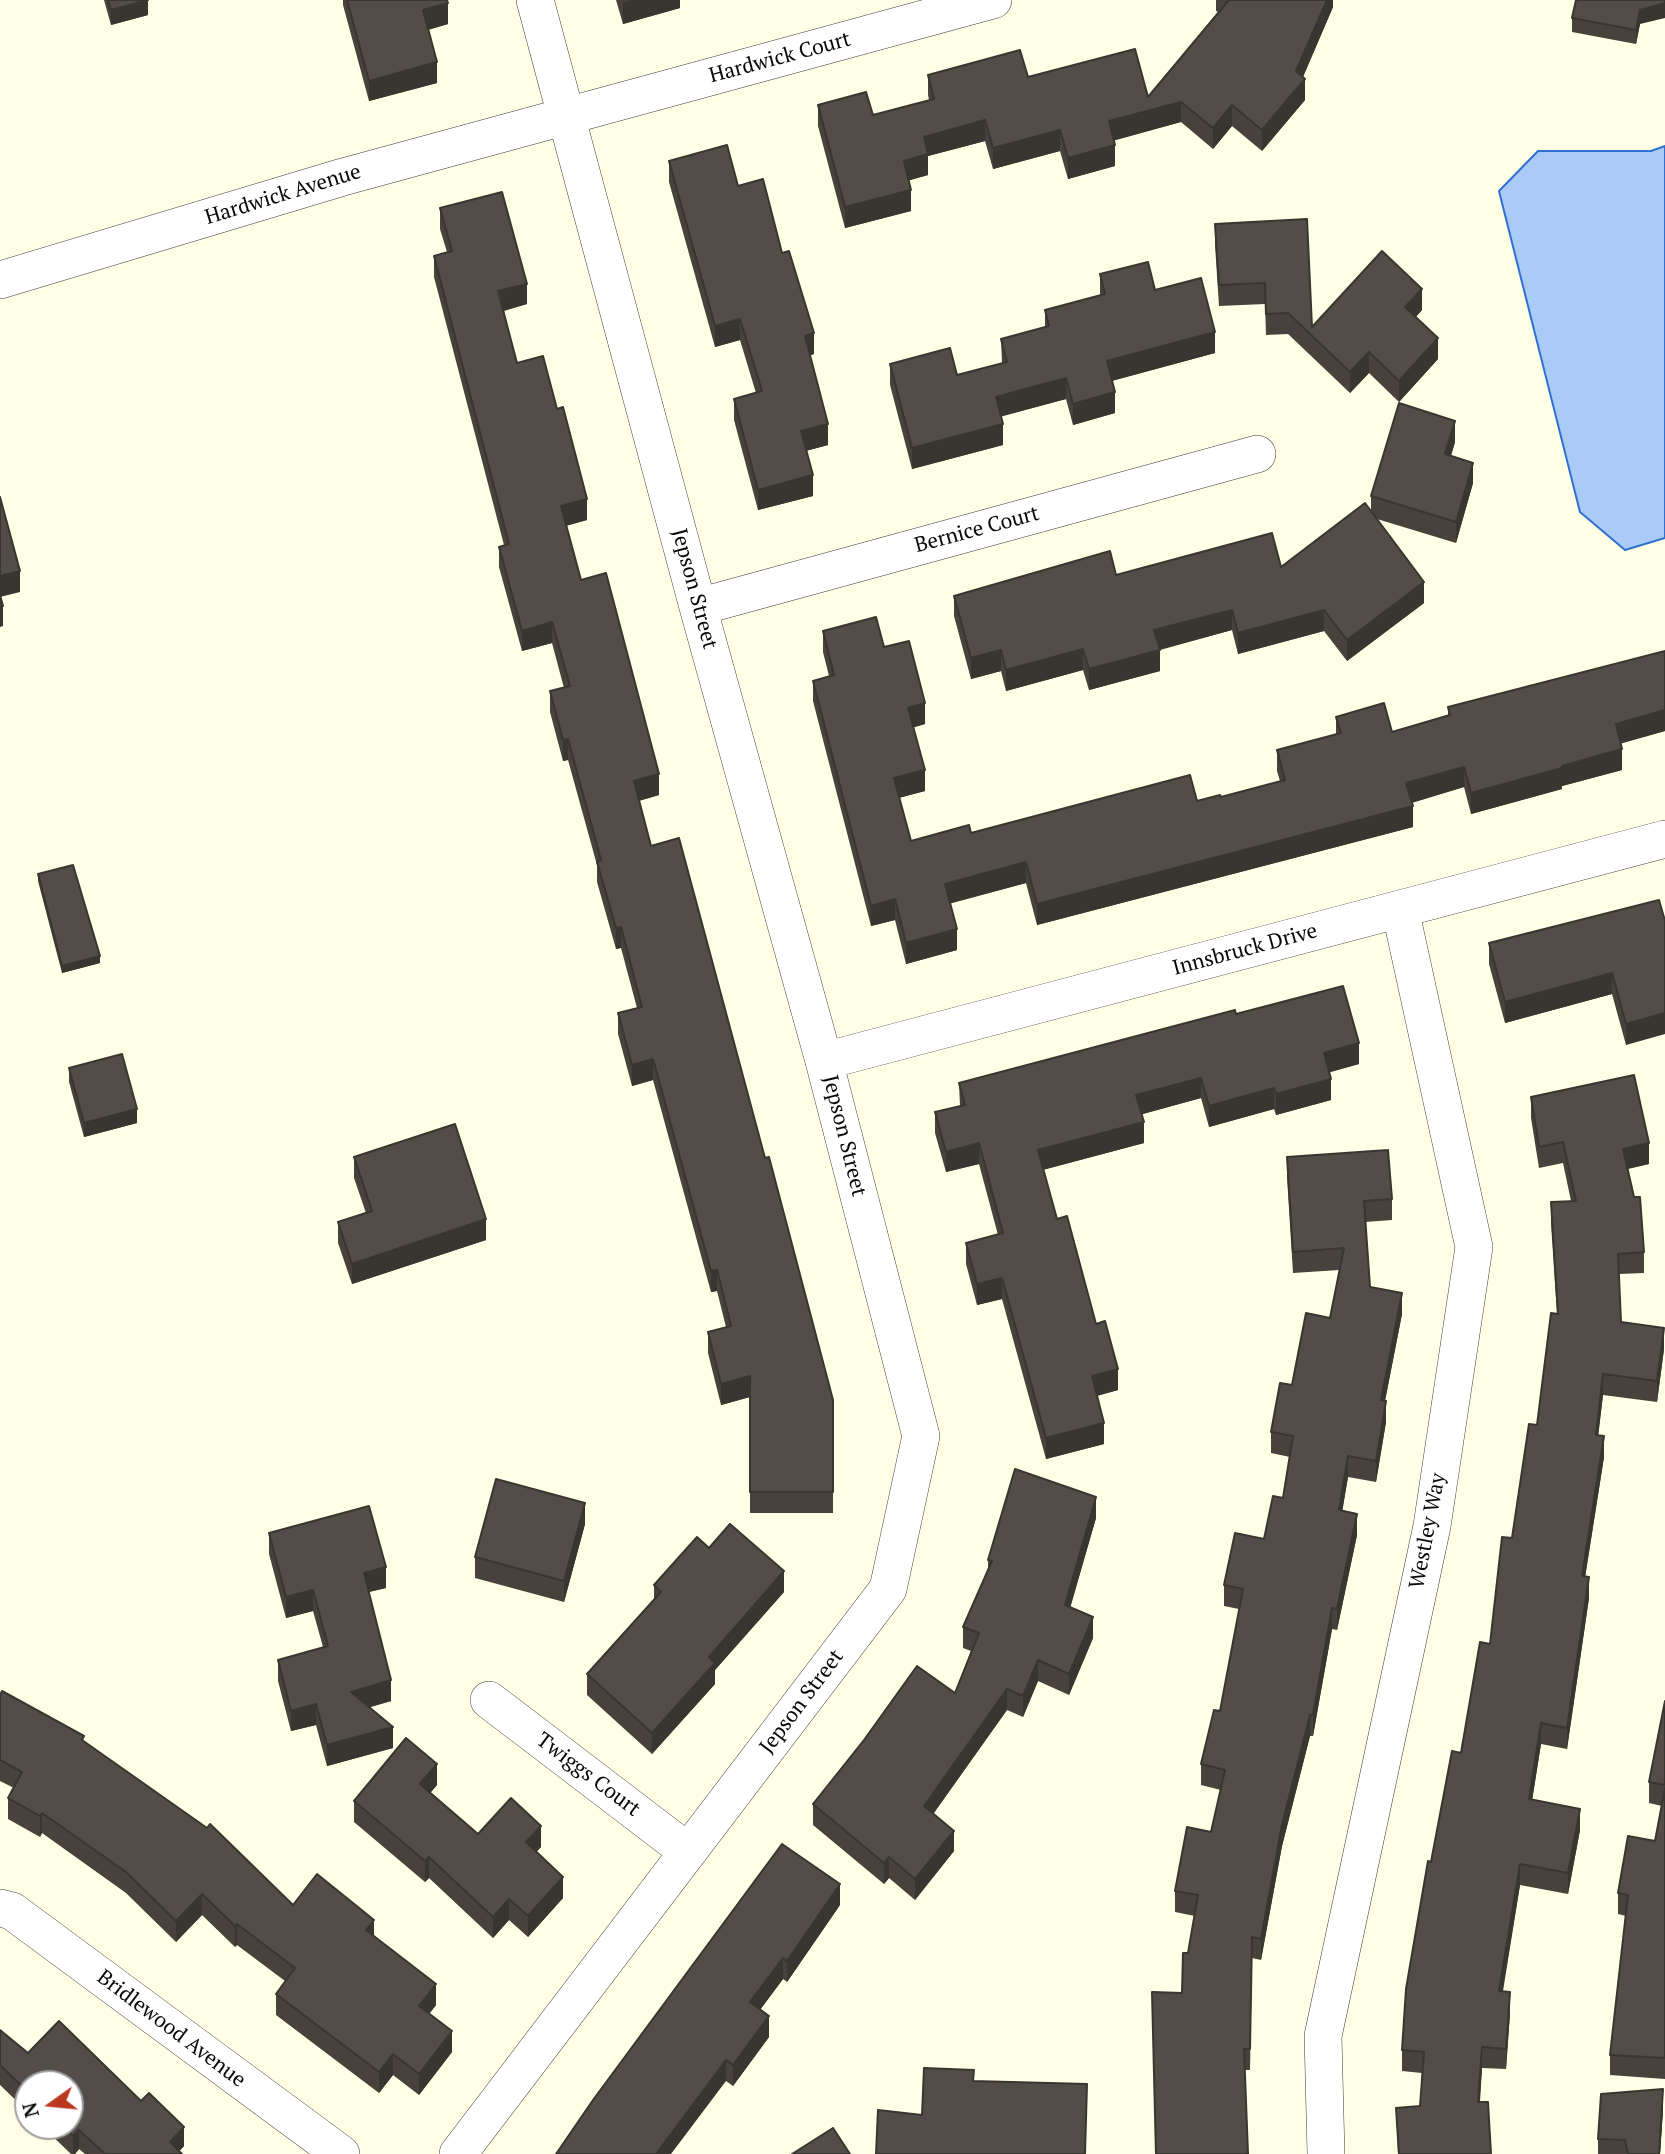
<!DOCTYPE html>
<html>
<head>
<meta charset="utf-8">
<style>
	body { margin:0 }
	#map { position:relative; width:1665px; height:2154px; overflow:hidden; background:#ffffe6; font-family:"PT Serif",serif }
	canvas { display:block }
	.north { position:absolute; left:14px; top:2070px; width:70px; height:70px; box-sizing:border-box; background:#fff; border:2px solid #9d9d9d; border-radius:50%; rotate:255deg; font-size:19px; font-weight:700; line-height:28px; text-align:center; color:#090909 }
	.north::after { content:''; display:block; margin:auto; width:24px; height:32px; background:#bb3720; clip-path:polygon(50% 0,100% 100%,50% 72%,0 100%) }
</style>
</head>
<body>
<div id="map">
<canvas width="1665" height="2154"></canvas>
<div class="north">N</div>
</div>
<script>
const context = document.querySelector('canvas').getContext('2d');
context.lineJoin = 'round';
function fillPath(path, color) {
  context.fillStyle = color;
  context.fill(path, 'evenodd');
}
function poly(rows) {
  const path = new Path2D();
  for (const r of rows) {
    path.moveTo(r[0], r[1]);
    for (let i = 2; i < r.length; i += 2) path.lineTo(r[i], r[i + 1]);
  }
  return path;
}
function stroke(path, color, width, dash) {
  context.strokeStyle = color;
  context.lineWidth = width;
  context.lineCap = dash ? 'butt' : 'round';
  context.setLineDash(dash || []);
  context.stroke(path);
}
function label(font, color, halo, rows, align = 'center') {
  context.font = font + ' "PT Serif",serif';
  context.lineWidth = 7;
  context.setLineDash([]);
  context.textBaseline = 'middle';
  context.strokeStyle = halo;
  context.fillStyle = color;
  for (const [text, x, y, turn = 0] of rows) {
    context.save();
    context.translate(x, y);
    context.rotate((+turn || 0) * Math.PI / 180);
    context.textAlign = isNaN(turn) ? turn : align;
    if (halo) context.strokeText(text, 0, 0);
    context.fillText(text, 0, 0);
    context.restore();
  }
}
const water = poly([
	[1665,146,1665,538,1625,550,1580,512,1499,191,1538,151,1651,151,1665,146]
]);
fillPath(water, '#aacbf7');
stroke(water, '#2f70d0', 2);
const minor = poly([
	[0,280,343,177,993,0],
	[698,607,1257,454],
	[824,1061,1665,839],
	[489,1700,687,1851],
	[0,1908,12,1911,341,2154],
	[458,2154,888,1589,921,1436,824,1061,698,607,535,0],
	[1326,2154,1323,2036,1432,1526,1474,1247,1400,909]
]);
stroke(minor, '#3c3c3c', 38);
stroke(minor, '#fff', 37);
fillPath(poly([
	[104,0,148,0,148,15,111,25],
	[343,0,447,0,448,24,428,30,437,83,369,101,343,5],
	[616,0,680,0,680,8,623,24],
	[1216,0,1333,0,1333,7,1303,77,1305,100,1262,151,1232,126,1213,149,1181,122,1114,140,1115,166,1068,179,1060,151,993,169,985,141,928,156,928,175,909,180,911,211,845,228,818,126,818,105,873,115,929,100,928,95,928,75,1028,77,1148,97,1218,12,1216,11],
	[1572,18,1640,24,1636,44,1572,32],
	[669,161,738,186,782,253,814,354,810,355,828,445,806,451,813,496,758,510,734,420,734,399,756,393,740,340,715,347,669,182],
	[440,208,527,304,504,311,517,363,587,520,566,526,581,580,659,795,639,801,651,846,765,1158,833,1400,833,1513,750,1513,750,1397,721,1405,708,1353,708,1332,726,1327,717,1291,711,1292,653,1080,632,1086,618,1034,618,1013,637,1008,621,948,616,949,597,882,597,865,568,760,563,761,550,712,550,691,564,688,552,643,522,651,499,567,499,547,504,545,434,277,434,256,447,252,440,229],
	[1215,224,1312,327,1422,310,1416,317,1438,359,1399,402,1369,373,1350,393,1288,334,1266,335,1265,304,1219,306,1215,245],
	[1100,274,1155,290,1215,353,1112,381,1115,413,1073,425,1066,399,1001,416,1003,445,912,469,890,385,890,364,957,375,1002,363,1001,339,1045,327,1045,310,1100,295],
	[1455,442,1451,456,1473,483,1456,543,1377,519,1424,603,1347,661,1324,631,1238,654,1232,630,1160,650,1160,671,1089,690,1083,670,1006,691,1001,671,971,679,954,616,954,596,1116,575,1281,567,1371,511,1371,496],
	[823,631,884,647,925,724,914,727,925,791,899,798,911,841,1221,797,1280,781,1277,771,1277,750,1336,734,1336,717,1392,732,1448,715,1448,707,1665,651,1665,731,1621,743,1622,770,1562,786,1562,789,1471,814,1464,787,1412,803,1413,827,1037,925,1026,883,950,903,957,950,906,964,895,920,871,926,813,701,813,681,829,676,823,652],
	[38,874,100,963,62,973,38,881],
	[1659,900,1626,1045,1612,994,1505,1023,1489,964,1489,943],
	[1236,1014,1359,1064,1329,1072,1331,1100,1276,1115,1274,1109,1209,1127,1201,1098,1142,1114,1144,1143,1043,1170,1057,1219,1096,1324,1118,1390,1097,1396,1104,1444,1046,1459,1002,1299,977,1305,966,1264,966,1243,998,1235,979,1164,946,1172,935,1133,935,1112,960,1106,959,1083],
	[69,1068,137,1123,84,1137,69,1082],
	[1531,1097,1649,1164,1627,1169,1644,1252,1644,1273,1619,1274,1621,1322,1664,1349,1657,1402,1603,1395,1598,1435,1604,1457,1585,1577,1589,1598,1567,1749,1541,1744,1532,1800,1580,1830,1568,1894,1520,1885,1503,1991,1510,2013,1506,2069,1482,2068,1480,2102,1491,2154,1398,2154,1396,2108,1420,2106,1422,2073,1402,2071,1402,2050,1431,1862,1490,1644,1537,1425,1557,1314,1551,1223,1551,1202,1571,1201,1563,1163,1539,1168,1531,1118],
	[354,1157,486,1240,352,1284,338,1243,338,1222,366,1213,354,1178],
	[1287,1157,1392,1199,1392,1220,1365,1222,1370,1287,1402,1314,1385,1401,1386,1422,1376,1482,1348,1477,1342,1511,1357,1535,1337,1630,1332,1629,1313,1736,1310,1736,1282,1846,1261,1960,1252,1958,1250,2070,1245,2070,1182,1993,1195,1916,1175,1912,1175,1891,1211,1832,1221,1790,1201,1785,1201,1764,1220,1711,1239,1609,1224,1606,1224,1585,1264,1539,1283,1498,1290,1457,1271,1453,1271,1432,1330,1318,1339,1270,1293,1273,1287,1177],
	[1096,1518,1070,1607,1093,1638,1069,1695,1038,1681,1023,1717,1007,1710,933,1814,954,1851,915,1900,889,1878,884,1884,813,1825,813,1804,955,1693,971,1651,963,1648,963,1627,988,1570,988,1560],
	[585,1524,564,1602,475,1578,475,1557],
	[269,1533,386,1588,369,1592,391,1701,369,1707,393,1748,327,1766,316,1725,291,1731,278,1681,278,1660,323,1647,313,1611,286,1618,269,1554],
	[709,1548,784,1592,715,1670,715,1684,652,1754,587,1695,587,1674,654,1600,654,1585],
	[0,1695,84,1742,293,1905,374,1936,436,2005,429,2014,452,2052,419,2095,393,2075,379,2093,276,2015,276,1994,285,1981,237,1945,235,1947,202,1915,176,1942,126,1893,42,1833,40,1837,8,1819,8,1798,14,1788,0,1781],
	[1665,1701,1665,2079,1610,2075,1610,2055,1626,1916,1618,1914,1618,1893,1655,1841,1662,1806,1649,1803,1649,1782],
	[437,1785,430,1793,478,1834,541,1847,536,1852,563,1898,528,1937,509,1920,493,1938,429,1878,425,1882,354,1822,354,1801],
	[840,1905,787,1982,783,1979,760,2010,769,2037,733,2086,726,2081,593,2100],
	[0,2030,28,2053,184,2146,179,2151,182,2154,85,2154,79,2149,75,2154,71,2154,42,2126,70,2126,28,2084,28,2112,0,2085],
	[1663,2110,1660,2154,1598,2154,1598,2139]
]), '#47423c');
fillPath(poly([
	[148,0,148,15,111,25,111,10],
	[632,0,680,0,680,8,623,24,623,3],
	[1327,0,1333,0,1333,7,1299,86,1305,79,1305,100,1262,151,1262,130,1296,71],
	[448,3,448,24,423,31,423,10],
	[1665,3,1665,18,1640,24,1636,44,1636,30,1640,10],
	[437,62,437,83,369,101,369,81],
	[1181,102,1181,122,1109,142,1109,121],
	[1232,105,1232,126,1213,149,1213,128],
	[985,120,985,141,928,156,928,175,904,182,904,161,924,137],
	[1060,130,1060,151,993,169,993,148],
	[1115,145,1115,166,1068,179,1068,158],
	[911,190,911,211,845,228,845,207],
	[527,284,527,304,498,312,498,291],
	[1422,289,1422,310,1405,328,1405,307],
	[740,319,740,340,715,347,715,326],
	[1215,332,1215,353,1107,382,1107,361],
	[814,333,814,354,805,357,805,336],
	[1438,338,1438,359,1399,402,1399,381],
	[1369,352,1369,373,1350,393,1350,372],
	[1066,378,1066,399,996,418,996,397],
	[1115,392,1115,413,1073,425,1073,404],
	[1455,421,1455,442,1445,475,1445,454],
	[828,424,828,445,801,452,801,431],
	[1003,424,1003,445,912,469,912,448],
	[1473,463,1473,483,1456,543,1456,522],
	[813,475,813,496,758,510,758,490],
	[587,499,587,520,561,527,561,506],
	[20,571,20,592,0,597,0,576],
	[1424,582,1424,603,1347,661,1347,640],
	[0,606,3,606,3,626,0,627],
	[1232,610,1232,630,1154,651,1154,630],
	[1324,610,1324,631,1238,654,1238,633],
	[552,622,552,643,522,651,522,631],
	[1083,649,1083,670,1006,691,1006,670],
	[1001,650,1001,671,971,679,971,658],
	[1160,650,1160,671,1089,690,1089,669],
	[925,703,925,724,908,729,908,708],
	[1665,710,1665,731,1616,745,1616,724],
	[568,739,568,760,563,761,563,740],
	[1622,749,1622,770,1562,786,1562,789,1471,814,1471,793,1562,766],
	[1464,767,1464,787,1406,804,1406,783],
	[925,770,925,791,894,799,894,778],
	[659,774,659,795,634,802,634,781],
	[1413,806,1413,827,1037,925,1037,904],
	[1026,862,1026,883,945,905,945,884],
	[895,899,895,920,871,926,871,906],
	[621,927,621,948,616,949,616,928],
	[957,929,957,950,906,964,906,943],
	[100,956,100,963,62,973,62,966],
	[1612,973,1612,994,1505,1023,1505,1002],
	[1665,1013,1665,1034,1626,1045,1626,1024],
	[1359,1043,1359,1064,1324,1074,1324,1053],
	[653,1059,653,1080,632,1086,632,1065],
	[1201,1078,1201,1098,1136,1116,1136,1095],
	[1331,1079,1331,1100,1276,1115,1276,1094],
	[1274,1088,1274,1109,1209,1127,1209,1106],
	[137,1109,137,1123,84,1137,84,1123],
	[1144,1122,1144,1143,1038,1171,1038,1150],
	[979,1143,979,1164,946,1172,946,1152],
	[1649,1143,1649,1164,1623,1170,1623,1149],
	[486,1219,486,1240,352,1284,352,1264],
	[717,1270,717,1291,711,1292,711,1271],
	[1002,1278,1002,1299,977,1305,977,1284],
	[1402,1293,1402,1314,1381,1421,1381,1400],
	[1664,1328,1664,1349,1657,1402,1657,1381],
	[1118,1369,1118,1390,1092,1397,1092,1376],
	[1603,1374,1603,1395,1596,1455,1596,1435],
	[750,1376,750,1397,721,1405,721,1384],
	[1386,1401,1386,1422,1376,1482,1376,1461],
	[1104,1423,1104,1444,1046,1459,1046,1438],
	[1604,1436,1604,1457,1582,1597,1582,1576],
	[1348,1456,1348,1477,1339,1531,1339,1510],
	[1096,1497,1096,1518,1065,1626,1065,1605],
	[585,1503,585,1524,564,1602,564,1581],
	[1357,1514,1357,1535,1337,1630,1337,1609],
	[386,1567,386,1588,364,1593,364,1573],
	[784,1571,784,1592,715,1670,715,1684,652,1754,652,1733,709,1657],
	[1589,1577,1589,1598,1567,1749,1567,1728],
	[313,1590,313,1611,286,1618,286,1597],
	[1332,1608,1332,1629,1313,1736,1313,1715],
	[1093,1617,1093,1638,1069,1695,1069,1674],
	[1038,1660,1038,1681,1023,1717,1023,1696],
	[391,1680,391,1701,351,1713,351,1692],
	[1007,1689,1007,1710,924,1827,924,1806],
	[316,1704,316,1725,291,1731,291,1711],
	[1310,1715,1310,1736,1282,1846,1261,1960,1261,1939,1282,1825],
	[1541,1723,1541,1744,1529,1820,1529,1799],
	[393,1727,393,1748,327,1766,327,1745],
	[437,1764,437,1785,420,1805,420,1784],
	[1580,1809,1580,1830,1568,1894,1568,1873],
	[42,1813,42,1833,40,1837,40,1816],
	[541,1826,541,1847,526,1863,526,1842],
	[954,1831,954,1851,915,1900,915,1879],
	[429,1857,429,1878,425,1882,425,1861],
	[889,1857,889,1878,884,1884,884,1863],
	[1520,1864,1520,1885,1499,2012,1499,1991],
	[563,1877,563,1898,528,1937,528,1916],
	[840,1884,840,1905,787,1982,787,1961],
	[202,1894,202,1915,176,1942,176,1921],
	[509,1899,509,1920,493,1938,493,1917],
	[374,1920,374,1941,366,1930],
	[237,1924,237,1945,235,1947,235,1926],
	[783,1958,783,1979,750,2023,750,2002],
	[436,1984,436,2005,419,2027,419,2006],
	[1510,1992,1510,2013,1506,2069,1506,2049],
	[769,2016,769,2037,733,2086,733,2065],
	[452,2031,452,2052,419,2095,419,2074],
	[1482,2047,1482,2068,1478,2123,1478,2102],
	[393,2054,393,2075,379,2093,379,2072],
	[726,2060,726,2081,671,2154,656,2154],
	[1663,2089,1663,2110,1660,2154,1659,2154],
	[184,2127,184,2146,177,2154,170,2142],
	[79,2130,79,2149,75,2154,73,2154,73,2136]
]), '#393631');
const building = poly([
	[108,0,148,0,111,10,108,0],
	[347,0,447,0,448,3,423,10,437,62,369,81,347,0],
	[1229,0,1327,0,1296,71,1305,79,1262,130,1232,105,1213,128,1181,102,1109,121,1115,145,1068,158,1060,130,993,148,985,120,924,137,928,154,904,161,911,190,845,207,818,105,866,92,873,115,934,99,928,75,1020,50,1028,77,1135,49,1148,97,1229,0],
	[1576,0,1665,0,1665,3,1640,10,1636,30,1572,18,1576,0],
	[727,145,738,186,763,179,782,253,789,251,814,333,805,336,828,424,801,431,813,475,758,490,734,399,762,391,740,319,715,326,669,161,727,145],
	[502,192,527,284,498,291,517,363,543,356,557,409,563,407,587,499,561,506,581,580,606,573,659,774,634,781,651,846,679,838,765,1158,769,1157,833,1400,833,1492,750,1492,750,1376,721,1384,708,1332,731,1326,717,1270,711,1271,653,1059,632,1065,618,1013,642,1007,621,927,616,928,597,862,601,860,568,739,563,740,550,691,570,686,552,622,522,631,499,547,509,544,434,256,452,251,440,208,502,192],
	[1307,219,1312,327,1382,251,1422,289,1405,307,1438,338,1399,381,1369,352,1350,372,1288,313,1266,314,1265,283,1219,285,1215,224,1307,219],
	[1148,262,1155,290,1201,278,1215,332,1107,361,1115,392,1073,404,1066,378,996,397,1003,424,912,448,890,364,950,348,957,375,1007,362,1001,339,1049,326,1045,310,1105,294,1100,274,1148,262],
	[1399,403,1455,421,1445,454,1473,463,1456,522,1371,496,1399,403],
	[0,497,20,571,0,576,0,497],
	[1365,503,1424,582,1347,640,1324,610,1238,633,1232,610,1154,630,1160,650,1089,669,1083,649,1006,670,1001,650,971,658,954,596,1110,551,1116,575,1272,533,1281,567,1365,503],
	[0,595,3,606,0,606,0,595],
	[876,617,884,647,909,641,925,703,908,708,925,770,894,778,911,841,969,825,971,833,1190,775,1197,801,1220,795,1221,797,1285,780,1277,750,1341,733,1336,717,1384,703,1392,732,1450,715,1448,707,1665,651,1665,710,1616,724,1622,749,1562,766,1562,768,1471,793,1464,767,1406,783,1413,806,1037,904,1026,862,945,884,957,929,906,943,895,899,871,906,813,681,834,675,823,631,876,617],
	[73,865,100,956,62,966,38,874,73,865],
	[1659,900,1665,921,1665,1013,1626,1024,1612,973,1505,1002,1489,943,1659,900],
	[1343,986,1359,1043,1324,1053,1331,1079,1276,1094,1274,1088,1209,1106,1201,1078,1136,1095,1144,1122,1038,1150,1057,1219,1067,1216,1096,1324,1105,1321,1118,1369,1092,1376,1104,1423,1046,1438,1002,1278,977,1284,966,1243,1003,1233,979,1143,946,1152,935,1112,965,1105,959,1083,1235,1010,1236,1014,1343,986],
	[122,1054,137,1109,84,1123,69,1068,122,1054],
	[1634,1075,1649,1143,1623,1149,1634,1197,1640,1197,1644,1252,1618,1254,1621,1322,1664,1328,1657,1381,1603,1374,1596,1435,1604,1436,1582,1576,1589,1577,1567,1728,1541,1723,1529,1799,1580,1809,1568,1873,1520,1864,1499,1991,1510,1992,1506,2049,1482,2047,1478,2102,1488,2102,1491,2154,1399,2154,1396,2108,1420,2106,1424,2052,1402,2050,1406,1989,1428,1861,1431,1862,1452,1751,1461,1753,1480,1642,1490,1644,1502,1537,1512,1538,1529,1424,1537,1425,1551,1313,1558,1314,1551,1202,1576,1201,1563,1142,1539,1147,1531,1097,1634,1075],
	[455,1124,486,1219,352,1264,338,1222,372,1211,354,1157,455,1124],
	[1388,1150,1392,1199,1364,1201,1370,1287,1402,1293,1381,1400,1386,1401,1376,1461,1348,1456,1339,1510,1357,1514,1337,1609,1332,1608,1313,1715,1310,1715,1282,1825,1261,1939,1252,1937,1250,2049,1244,2049,1248,2154,1156,2154,1152,1992,1182,1993,1183,1953,1188,1953,1198,1895,1175,1891,1187,1827,1211,1832,1225,1770,1201,1764,1214,1710,1220,1711,1243,1589,1224,1585,1235,1533,1264,1539,1273,1496,1283,1498,1293,1436,1271,1432,1280,1383,1292,1385,1306,1313,1330,1318,1344,1248,1293,1252,1287,1157,1388,1150],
	[1015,1469,1096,1497,1065,1605,1093,1617,1069,1674,1038,1660,1023,1696,1007,1689,924,1806,954,1831,915,1879,889,1857,884,1863,813,1804,864,1740,917,1666,955,1693,979,1633,963,1627,992,1561,988,1560,1015,1469],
	[496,1479,585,1503,564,1581,475,1557,496,1479],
	[369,1506,386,1567,364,1573,391,1680,351,1692,393,1727,327,1745,316,1704,291,1711,278,1660,328,1646,313,1590,286,1597,269,1533,369,1506],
	[730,1524,784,1571,709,1657,715,1663,652,1733,587,1674,661,1592,654,1585,697,1537,709,1548,730,1524],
	[2,1691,84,1736,82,1740,207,1828,210,1824,293,1905,317,1874,374,1920,366,1930,436,1984,419,2006,452,2031,419,2074,393,2054,379,2072,276,1994,295,1968,237,1924,235,1926,202,1894,176,1921,126,1872,42,1813,40,1816,8,1798,22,1772,0,1760,0,1695,2,1691],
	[1665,1701,1665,1785,1649,1782,1665,1701],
	[406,1738,437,1764,420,1784,478,1834,511,1798,541,1826,526,1842,563,1877,528,1916,509,1899,493,1917,429,1857,425,1861,354,1801,406,1738],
	[1665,1788,1665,2058,1610,2055,1628,1895,1618,1893,1628,1836,1655,1841,1665,1788],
	[782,1844,840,1884,787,1961,783,1958,750,2002,769,2016,733,2065,726,2060,656,2154,556,2154,593,2100,782,1844],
	[59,2021,141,2101,149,2093,184,2127,170,2142,182,2154,105,2154,79,2130,73,2136,63,2126,70,2126,70,2084,28,2084,28,2092,0,2065,0,2030,28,2053,59,2021],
	[924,2068,974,2070,973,2081,1087,2084,1085,2154,876,2154,878,2110,922,2115,924,2068],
	[1663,2089,1659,2154,1628,2154,1625,2140,1598,2139,1601,2094,1663,2089],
	[833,2128,850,2154,792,2154,833,2128]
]);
fillPath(building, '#524d46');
stroke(building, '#393631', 2);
label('21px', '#090909', '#fff', [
	["Hardwick Court",780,58,-15],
	["Hardwick Avenue",283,195,-17],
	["Bernice Court",977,530,-15],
	["Jepson Street",694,589,75],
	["Innsbruck Drive",1245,950,-15],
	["Jepson Street",844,1136,76],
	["Westley Way",1428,1531,-79],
	["Jepson Street",802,1702,-53],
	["Twiggs Court",588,1775,37],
	["Bridlewood Avenue",171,2029,37]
]);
</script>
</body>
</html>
